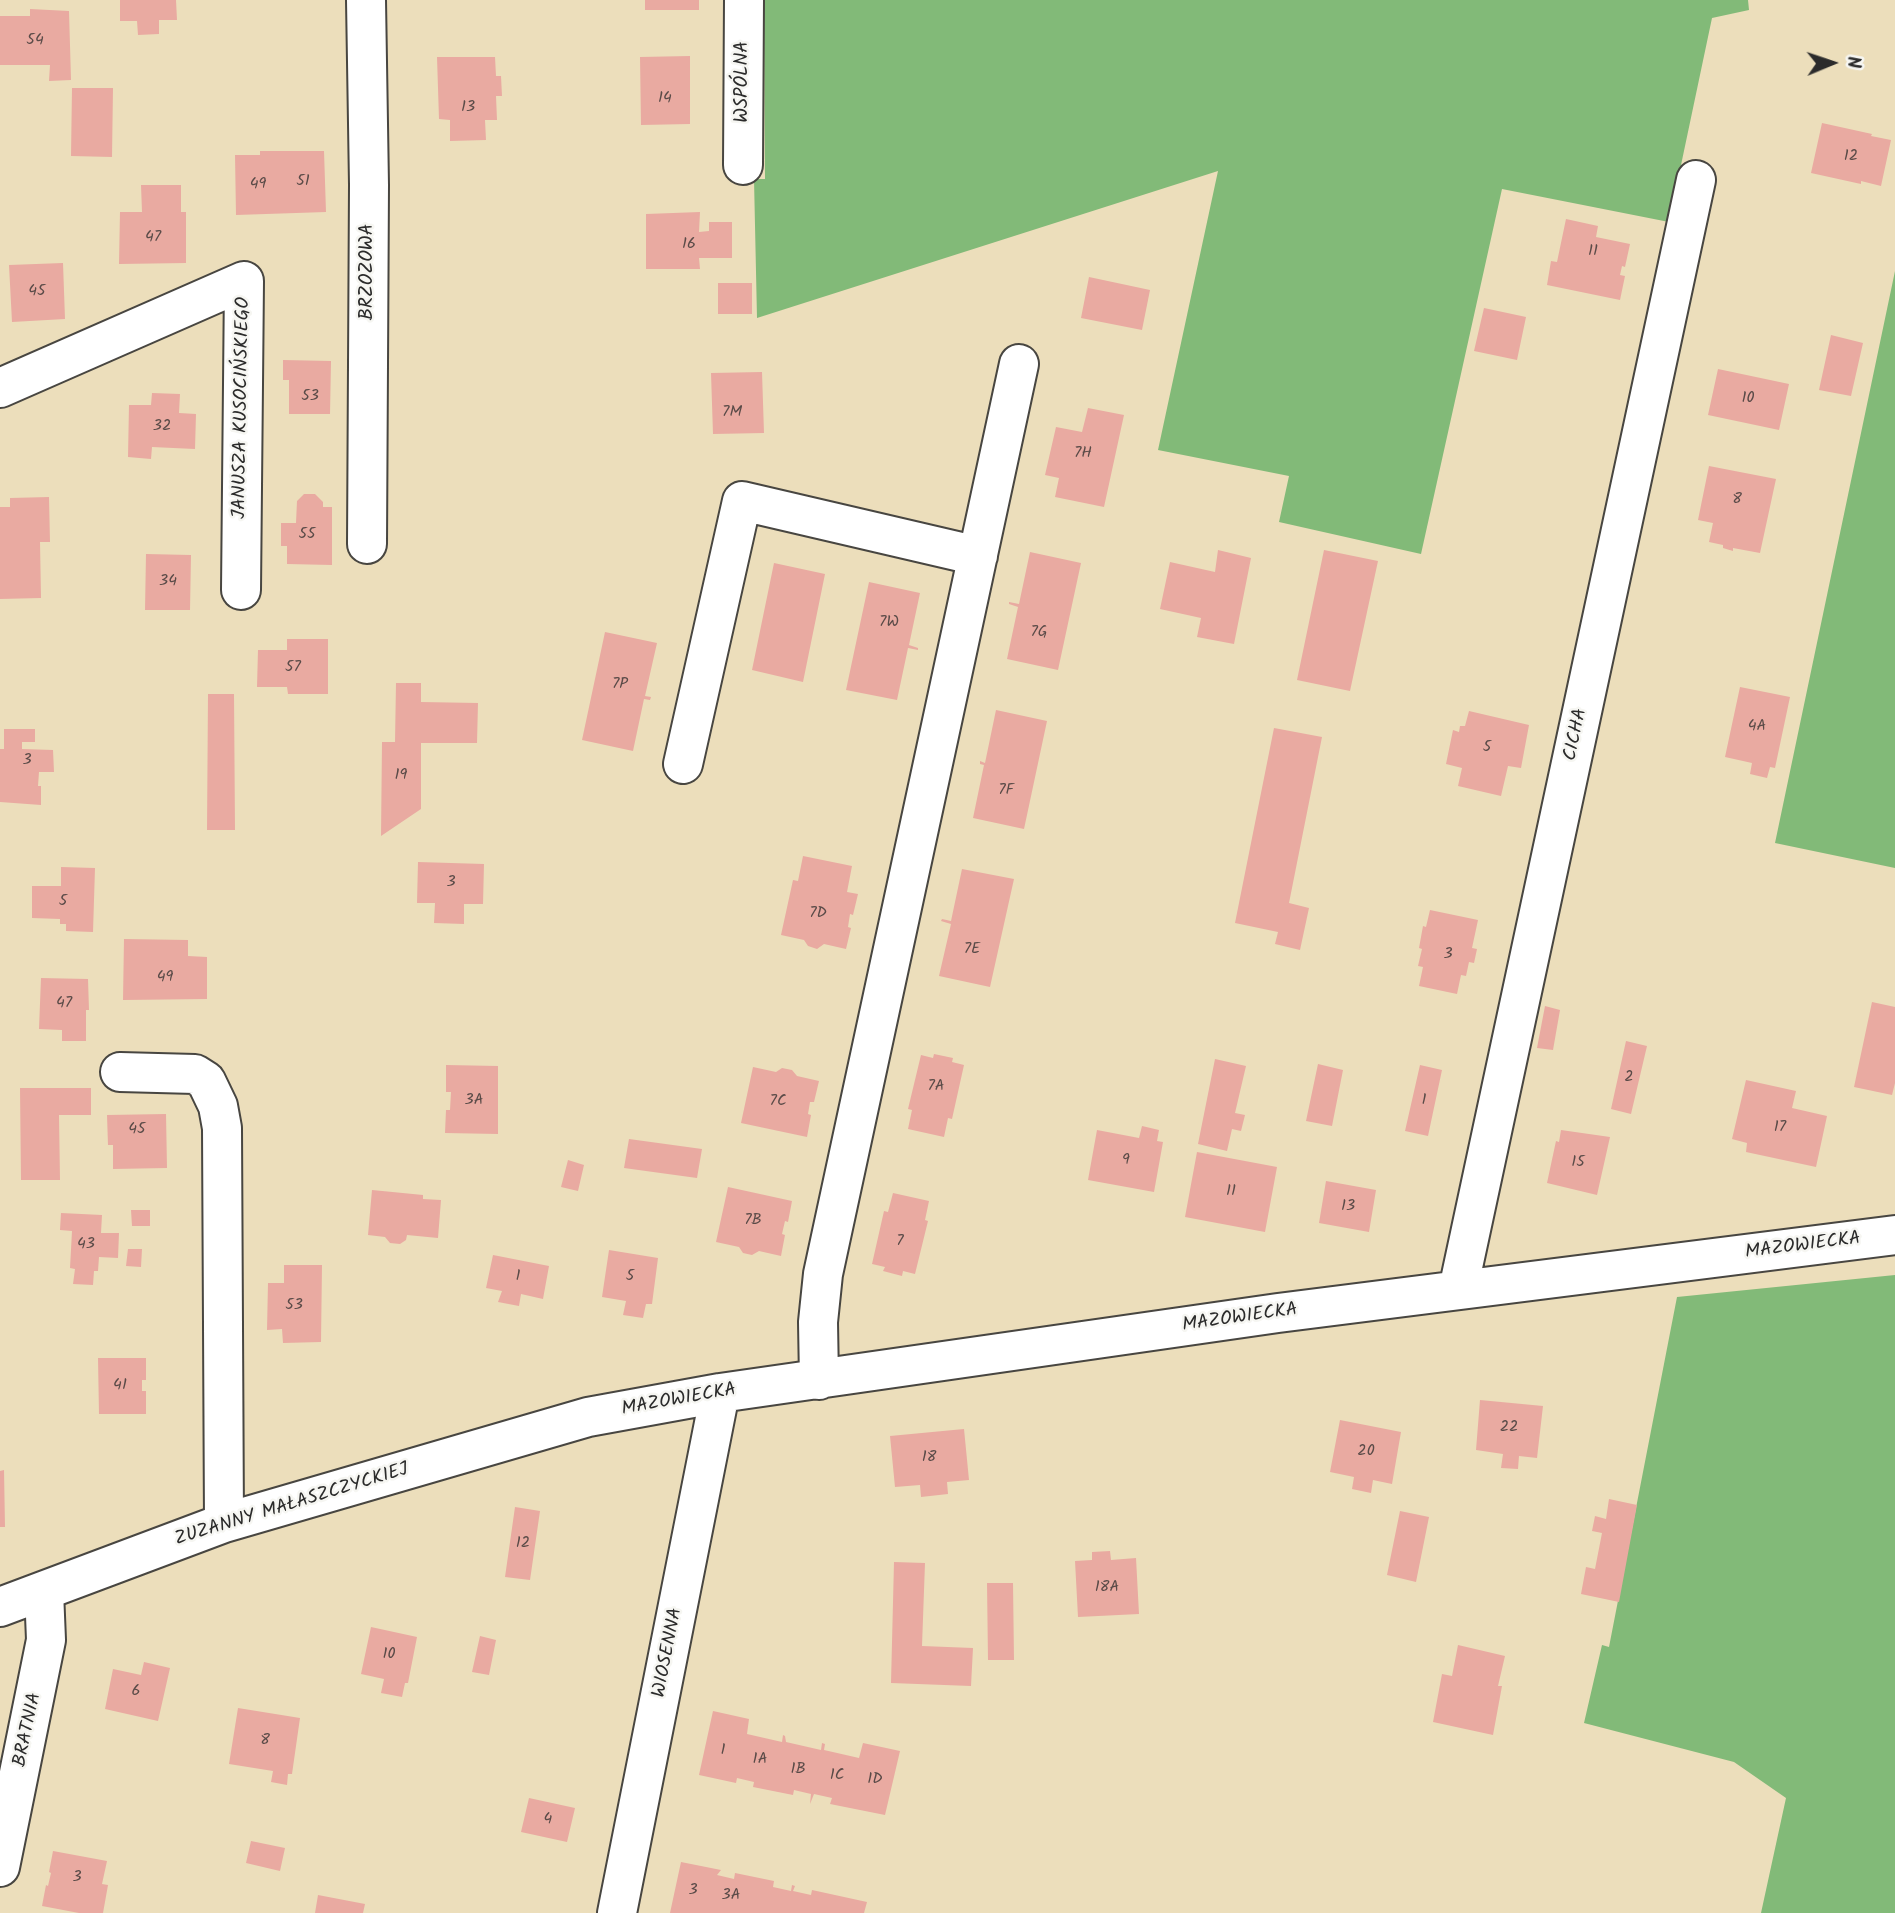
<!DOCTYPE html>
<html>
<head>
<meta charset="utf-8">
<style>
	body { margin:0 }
	#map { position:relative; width:1895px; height:1913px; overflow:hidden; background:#ecdebb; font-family:Kalam,sans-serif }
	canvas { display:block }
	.north { position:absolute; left:1797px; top:28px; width:70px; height:70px; -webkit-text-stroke:5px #f6f6f2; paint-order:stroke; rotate:88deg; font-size:19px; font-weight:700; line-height:28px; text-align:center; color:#2b2b2b }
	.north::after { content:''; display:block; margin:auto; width:24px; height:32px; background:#2b2b2b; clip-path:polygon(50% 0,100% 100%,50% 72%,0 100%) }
</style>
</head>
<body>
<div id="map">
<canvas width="1895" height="1913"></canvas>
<div class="north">N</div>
</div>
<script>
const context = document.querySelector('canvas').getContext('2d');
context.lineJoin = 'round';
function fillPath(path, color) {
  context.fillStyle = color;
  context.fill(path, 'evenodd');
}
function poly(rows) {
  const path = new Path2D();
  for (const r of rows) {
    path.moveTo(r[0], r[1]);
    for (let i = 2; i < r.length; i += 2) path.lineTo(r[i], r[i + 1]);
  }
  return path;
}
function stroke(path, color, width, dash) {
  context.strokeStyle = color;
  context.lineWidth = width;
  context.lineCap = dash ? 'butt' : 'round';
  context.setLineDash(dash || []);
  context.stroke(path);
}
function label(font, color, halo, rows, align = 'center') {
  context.font = font + ' Kalam,sans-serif';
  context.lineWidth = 5;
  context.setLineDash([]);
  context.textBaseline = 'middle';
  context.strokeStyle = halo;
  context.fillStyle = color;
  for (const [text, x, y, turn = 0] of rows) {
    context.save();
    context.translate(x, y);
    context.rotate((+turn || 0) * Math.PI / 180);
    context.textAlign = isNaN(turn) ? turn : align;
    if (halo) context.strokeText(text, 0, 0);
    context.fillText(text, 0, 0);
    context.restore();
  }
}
fillPath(poly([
	[764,0,1748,0,1749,10,1712,18,1669,222,1502,189,1421,554,1279,522,1289,476,1158,450,1218,171,757,318,754,179,765,179],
	[1895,271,1895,868,1775,843],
	[1895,1275,1895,1913,1761,1913,1786,1798,1734,1762,1584,1723,1602,1645,1609,1647,1677,1297]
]), '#82ba78');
fillPath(poly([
	[120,0,176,0,177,20,159,20,159,34,138,35,137,21,120,21],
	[645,0,699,0,699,10,645,10],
	[30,9,69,11,71,80,49,81,50,65,0,65,0,16,30,16],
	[690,56,690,124,641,125,640,57],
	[437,57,495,57,496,76,501,76,502,96,496,96,497,120,485,120,486,140,450,141,450,120,439,119],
	[72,88,113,88,112,157,71,156],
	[1822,123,1872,134,1871,136,1891,140,1881,186,1861,181,1861,184,1811,173],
	[260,151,324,151,326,212,236,215,235,155,260,155],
	[141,185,181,185,181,212,186,212,186,263,119,264,120,212,142,212],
	[700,212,699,232,709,231,709,222,732,222,732,258,699,258,700,269,646,269,646,214],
	[1566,219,1598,226,1596,237,1630,244,1625,267,1622,266,1620,275,1625,276,1620,300,1547,285,1551,261,1557,262],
	[63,263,65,319,12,322,9,265],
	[1089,277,1150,290,1142,330,1081,318],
	[718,283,752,283,752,314,718,314],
	[1484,308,1526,317,1517,360,1474,351],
	[1831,335,1863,343,1851,396,1819,390],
	[283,360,331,361,330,414,289,414,289,380,283,380],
	[1718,369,1789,384,1779,430,1708,415],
	[762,372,764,433,713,434,711,373],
	[152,393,180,394,179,413,196,414,195,449,152,447,151,459,128,457,129,405,151,405],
	[1088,408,1124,415,1104,507,1055,497,1059,478,1045,475,1056,427,1082,432],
	[1709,466,1776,479,1760,553,1733,548,1733,551,1723,548,1723,545,1709,542,1713,523,1698,520],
	[304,494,315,494,323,502,323,507,332,507,332,565,287,564,287,546,281,546,281,523,296,523,297,501],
	[49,497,50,542,40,542,41,598,0,599,0,507,10,507,10,498],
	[1218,550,1251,558,1234,644,1197,637,1201,618,1160,609,1170,562,1215,572],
	[1324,550,1378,561,1350,691,1297,680],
	[1030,552,1081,563,1058,670,1007,659,1018,607,1009,604,1009,602,1019,604],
	[146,554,191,555,190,610,145,610],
	[774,563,825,574,803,682,752,670],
	[869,582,920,593,909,645,918,648,918,650,908,648,897,700,846,690],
	[605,632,657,643,645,696,651,697,650,700,644,699,633,751,582,740],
	[287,639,328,639,328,694,288,694,287,687,257,687,258,650,287,650],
	[396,683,421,683,421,702,478,703,477,743,421,743,421,809,381,836,382,742,395,742],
	[1740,687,1790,697,1775,768,1770,767,1767,778,1750,774,1752,763,1725,757],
	[208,694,234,694,235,830,207,830],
	[996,710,1047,721,1024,829,973,818,984,765,980,764,980,761,985,763],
	[1469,711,1529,725,1521,768,1508,766,1501,796,1458,786,1462,768,1446,764,1453,730,1459,732,1460,726,1465,726],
	[1274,728,1322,737,1289,903,1309,908,1300,950,1275,944,1278,932,1235,923],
	[4,729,35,729,35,742,22,742,22,749,53,750,54,772,39,772,38,786,41,786,41,805,0,802,0,749,4,749],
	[803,856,852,866,847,892,858,894,853,915,850,914,848,927,851,928,846,949,824,944,817,949,808,946,804,940,781,935,793,880,798,881],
	[418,862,484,864,483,904,464,904,464,924,434,923,435,903,417,903],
	[61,867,95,868,93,932,66,931,66,924,60,924,60,919,32,918,32,886,61,886],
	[962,869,1014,879,990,987,939,976,951,924,941,921,942,919,951,921],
	[1430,910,1478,920,1472,948,1477,949,1474,963,1469,962,1466,976,1461,975,1457,994,1419,986,1423,967,1418,966,1422,949,1419,948,1423,926,1426,927],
	[124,939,188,940,188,956,207,957,207,999,123,1000],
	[41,978,88,979,89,1010,86,1010,86,1041,62,1041,62,1030,39,1029],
	[1872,1002,1895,1007,1895,1083,1892,1095,1854,1087],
	[1545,1006,1560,1010,1553,1050,1537,1048],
	[1626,1041,1647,1046,1631,1114,1611,1109],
	[934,1054,953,1058,952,1062,964,1065,952,1119,948,1118,944,1137,908,1129,912,1110,908,1109,921,1055,933,1058],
	[1215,1059,1246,1066,1235,1113,1245,1115,1241,1131,1232,1129,1227,1151,1198,1144],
	[1318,1064,1343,1070,1332,1126,1306,1121],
	[446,1065,498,1066,498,1134,445,1133,446,1110,450,1110,451,1092,446,1092],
	[1420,1065,1442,1070,1428,1136,1405,1131],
	[753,1067,776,1072,782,1068,792,1070,797,1076,819,1081,814,1102,810,1102,808,1114,811,1115,807,1137,741,1123],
	[1746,1080,1796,1091,1792,1108,1827,1116,1816,1167,1746,1152,1747,1143,1732,1139],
	[20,1088,91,1088,91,1115,59,1115,60,1180,21,1180],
	[166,1114,167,1168,113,1169,113,1145,108,1145,107,1115],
	[1142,1126,1159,1130,1157,1141,1163,1142,1154,1192,1088,1180,1097,1130,1139,1138],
	[1561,1130,1610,1137,1597,1195,1547,1183,1556,1141,1559,1142],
	[629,1139,702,1149,697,1178,624,1168],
	[1197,1152,1277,1167,1265,1232,1185,1217],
	[568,1160,584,1165,578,1191,561,1187],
	[1326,1181,1376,1190,1369,1232,1319,1223],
	[728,1187,792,1201,788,1222,785,1221,782,1234,785,1235,781,1256,759,1251,752,1255,743,1253,739,1247,716,1242],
	[372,1190,423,1195,423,1199,441,1200,438,1238,407,1235,406,1240,400,1244,390,1243,385,1237,368,1235],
	[893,1193,929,1201,925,1220,928,1221,915,1274,903,1271,902,1276,883,1271,885,1267,872,1264,884,1211,888,1212],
	[131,1210,150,1210,150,1226,132,1226],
	[61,1213,102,1215,101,1233,119,1233,118,1258,99,1257,98,1271,94,1271,93,1285,73,1284,75,1269,70,1268,72,1231,60,1230],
	[128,1249,142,1249,141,1267,126,1266],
	[609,1250,658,1258,652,1304,646,1304,643,1318,623,1315,626,1301,602,1297],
	[493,1255,549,1266,543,1299,521,1294,519,1306,498,1302,502,1291,486,1288],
	[284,1265,322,1265,321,1342,283,1343,282,1329,267,1330,268,1283,284,1283],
	[98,1358,146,1358,146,1380,142,1380,142,1391,146,1391,146,1414,99,1414],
	[1480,1400,1543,1406,1537,1458,1519,1456,1518,1469,1501,1468,1503,1454,1476,1450],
	[1340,1420,1401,1432,1392,1484,1373,1480,1371,1493,1352,1489,1354,1477,1330,1472],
	[964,1429,969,1480,947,1482,948,1494,921,1497,920,1485,895,1487,890,1436],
	[4,1470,5,1527,0,1527,0,1471],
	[1609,1499,1637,1505,1619,1602,1581,1594,1586,1567,1595,1569,1602,1533,1592,1531,1595,1516,1606,1519],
	[515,1507,540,1511,530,1580,505,1577],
	[1400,1511,1429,1517,1416,1582,1387,1575],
	[1110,1551,1111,1560,1136,1558,1139,1614,1078,1617,1075,1561,1092,1560,1092,1552],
	[894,1562,925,1563,922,1646,973,1648,971,1686,891,1683],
	[987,1583,1013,1583,1014,1660,988,1660],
	[371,1627,417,1637,408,1683,405,1683,402,1697,381,1693,384,1679,361,1674],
	[480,1636,496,1640,489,1675,472,1672],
	[1458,1645,1505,1656,1498,1686,1502,1686,1493,1735,1433,1722,1442,1674,1452,1676],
	[144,1662,170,1668,158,1721,105,1709,113,1669,141,1675],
	[238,1708,300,1718,292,1774,288,1774,287,1785,271,1782,273,1771,229,1764],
	[713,1711,749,1719,747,1734,782,1742,783,1735,785,1736,786,1742,821,1750,822,1743,825,1744,824,1750,859,1758,863,1743,900,1751,885,1815,830,1804,832,1798,814,1794,810,1804,811,1794,794,1790,793,1795,753,1787,754,1782,737,1778,736,1783,699,1775],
	[529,1798,575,1808,567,1842,521,1832],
	[251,1841,285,1848,280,1871,246,1863],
	[53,1851,107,1861,102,1884,108,1885,103,1913,79,1913,42,1906,46,1885,48,1886,51,1873,49,1872],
	[681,1862,721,1870,717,1875,734,1879,735,1873,774,1881,773,1887,791,1891,792,1885,795,1886,793,1891,811,1895,812,1890,867,1902,864,1913,670,1913],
	[318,1895,365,1904,363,1913,315,1913]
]), '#e9aaa1');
const minor = poly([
	[366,0,369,185,367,544],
	[743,165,744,0],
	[0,388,244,281,241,590],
	[683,764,742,501,978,556],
	[120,1072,195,1074,206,1081,218,1106,222,1128,224,1523],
	[1458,1290,1696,180],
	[819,1380,818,1322,823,1274,1019,364],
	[0,1607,224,1523,588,1417,720,1393,1278,1313,1895,1235],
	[0,1867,46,1640,44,1591],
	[617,1913,720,1393]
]);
stroke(minor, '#484641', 42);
stroke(minor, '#fff', 38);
label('16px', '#5a4b48', null, [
	["54",35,41],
	["14",665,99],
	["13",468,108],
	["12",1851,157],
	["51",303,182],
	["49",258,185],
	["47",153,238],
	["16",689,245],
	["11",1593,252],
	["45",37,292],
	["53",310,397],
	["10",1748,399],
	["7M",732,413],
	["32",162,427],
	["7H",1083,454],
	["8",1737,500],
	["55",307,535],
	["34",168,582],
	["7W",889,623],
	["7G",1039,633],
	["57",293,668],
	["7P",620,685],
	["4A",1757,727],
	["5",1487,748],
	["3",27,761],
	["19",401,776],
	["7F",1006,791],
	["3",451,883],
	["5",63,902],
	["7D",818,914],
	["7E",972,950],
	["3",1448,955],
	["49",165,978],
	["47",64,1004],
	["2",1629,1078],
	["7A",936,1087],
	["3A",474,1101],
	["1",1424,1101],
	["7C",778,1102],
	["17",1780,1128],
	["45",137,1130],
	["9",1126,1161],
	["15",1578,1163],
	["11",1231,1192],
	["13",1348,1207],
	["7B",753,1221],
	["7",900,1242],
	["43",86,1245],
	["1",518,1277],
	["5",630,1277],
	["53",294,1306],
	["41",120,1386],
	["22",1509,1428],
	["20",1366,1452],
	["18",929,1458],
	["12",523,1544],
	["18A",1107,1588],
	["10",389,1655],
	["6",136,1692],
	["8",265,1741],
	["1",723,1751],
	["1A",760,1760],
	["1B",798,1770],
	["1C",837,1776],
	["1D",875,1780],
	["4",548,1820],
	["3",77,1878],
	["3",693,1891],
	["3A",731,1896]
]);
label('19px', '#2b2b2b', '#f6f6f2', [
	["WSPÓLNA",744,82,-90],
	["BRZOZOWA",369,272,-90],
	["JANUSZA KUSOCIŃSKIEGO",243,408,-89],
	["CICHA",1577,735,-78],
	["MAZOWIECKA",1803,1247,-7],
	["MAZOWIECKA",1240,1319,-8],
	["MAZOWIECKA",679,1401,-10],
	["ZUZANNY MAŁASZCZYCKIEJ",292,1506,-17],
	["WIOSENNA",669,1653,-79],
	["BRATNIA",29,1730,-78]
]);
</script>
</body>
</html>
